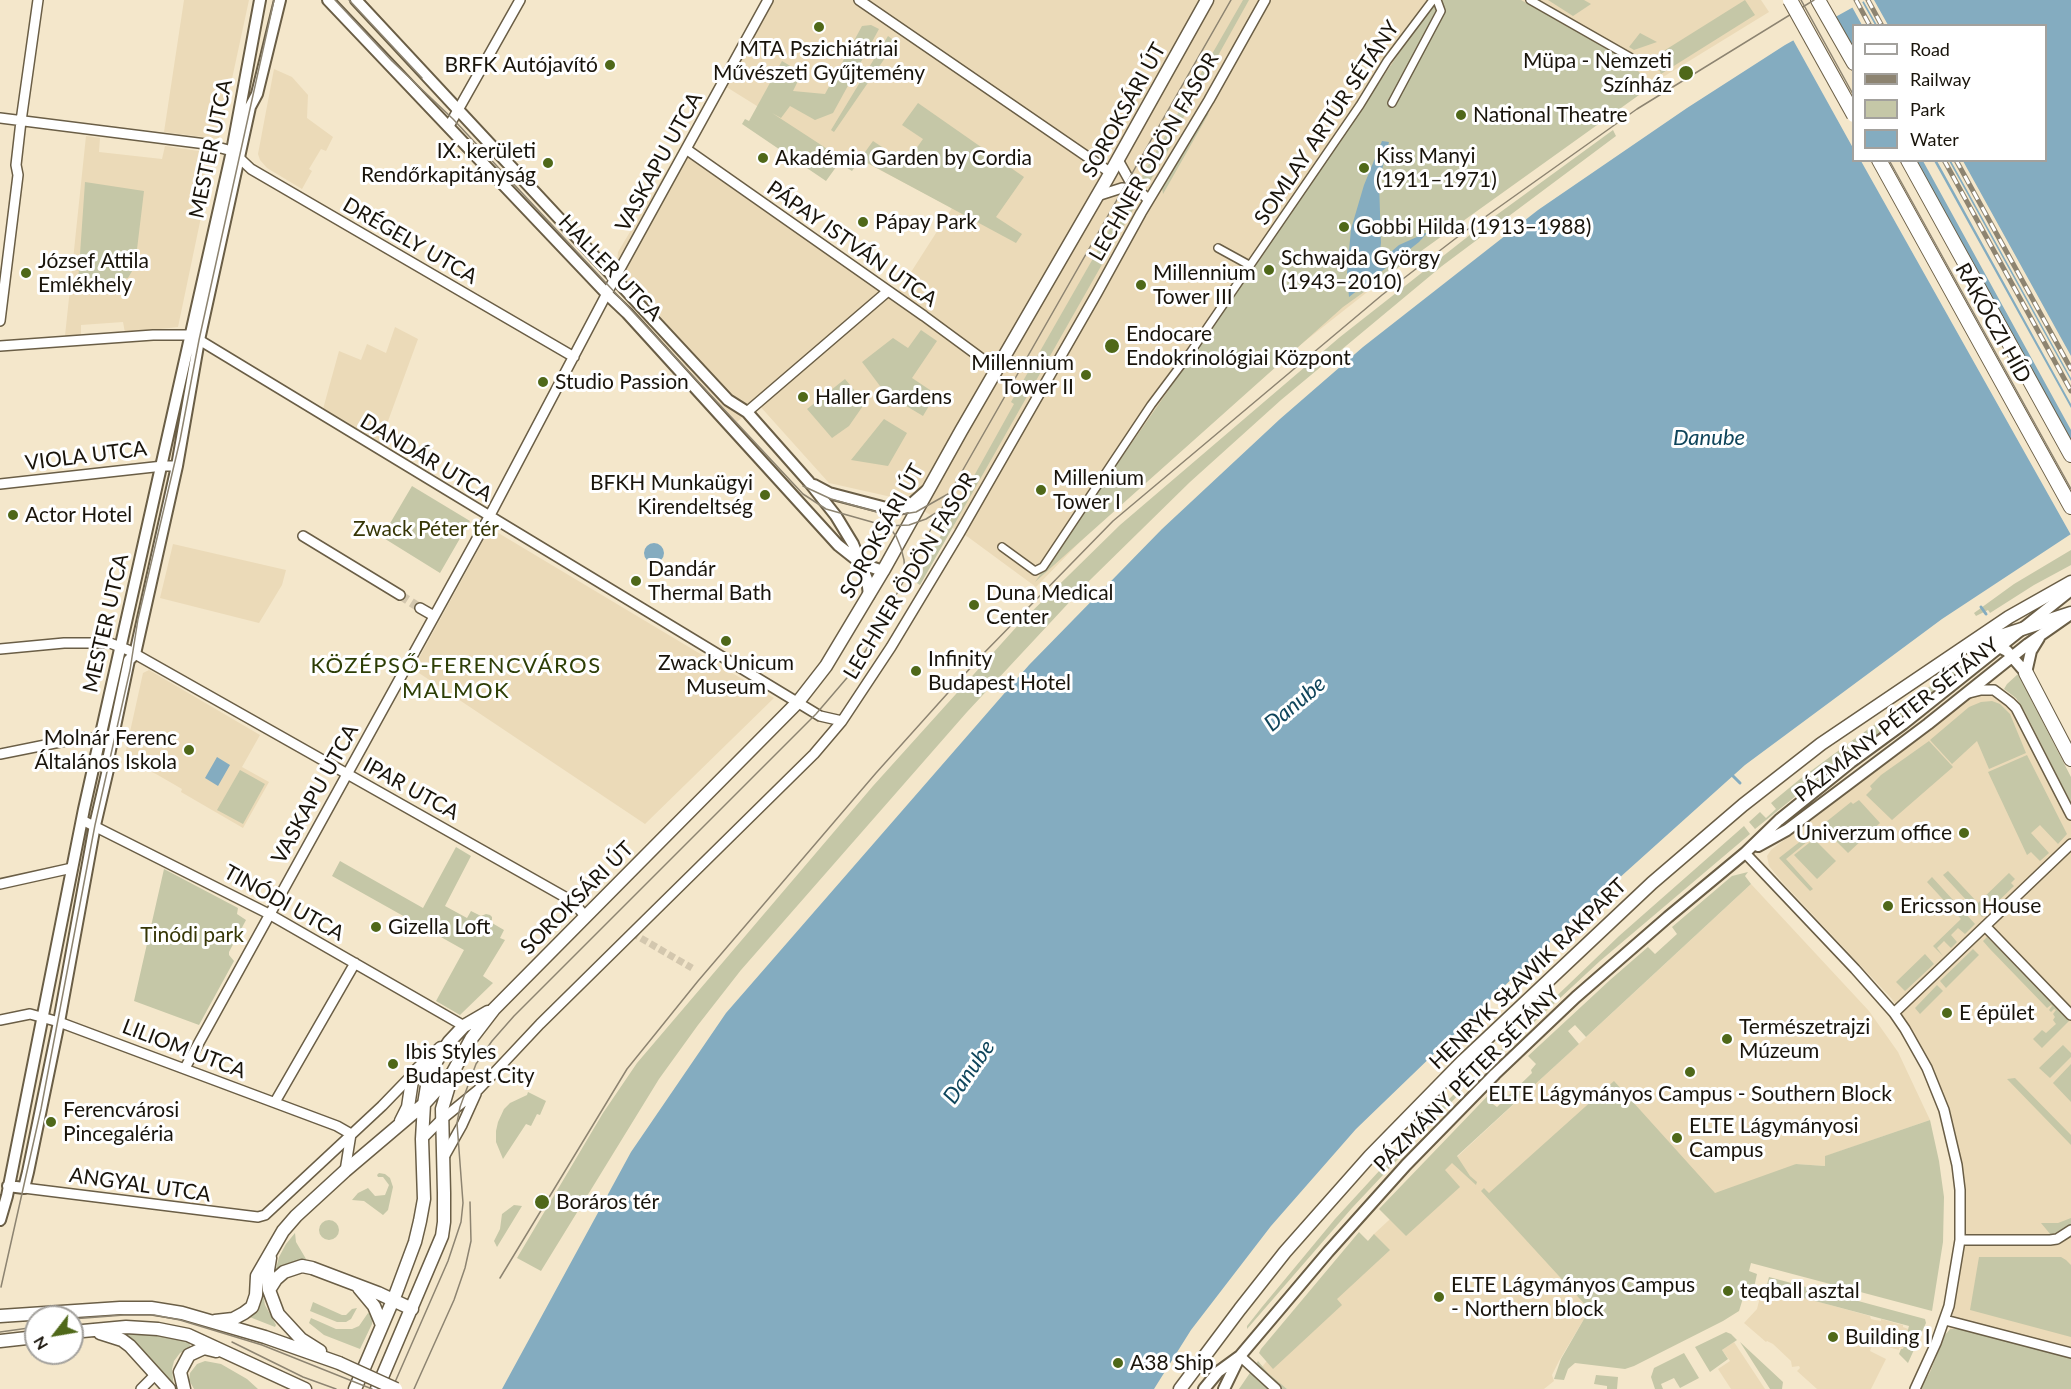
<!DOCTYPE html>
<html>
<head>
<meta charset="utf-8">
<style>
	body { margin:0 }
	#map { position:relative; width:2071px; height:1389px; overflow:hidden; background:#f4e7cb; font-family:Lato,sans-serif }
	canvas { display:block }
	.legend { position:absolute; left:1852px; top:24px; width:195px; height:138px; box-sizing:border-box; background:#fff; border:2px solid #a3a19d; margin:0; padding:8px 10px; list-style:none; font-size:18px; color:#19140b }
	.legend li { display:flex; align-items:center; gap:12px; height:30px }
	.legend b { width:30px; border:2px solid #a3a19d }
	.north { position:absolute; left:24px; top:1305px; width:60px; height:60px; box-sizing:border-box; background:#fff; border:2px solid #a3a19d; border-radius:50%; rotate:239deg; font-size:16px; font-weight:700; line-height:24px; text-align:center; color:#19140b }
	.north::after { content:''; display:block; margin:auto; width:21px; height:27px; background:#4f6819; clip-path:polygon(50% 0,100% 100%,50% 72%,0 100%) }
</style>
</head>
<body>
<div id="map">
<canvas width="2071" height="1389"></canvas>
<ul class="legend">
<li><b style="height:8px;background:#fff"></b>Road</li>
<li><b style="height:8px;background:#8d8471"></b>Railway</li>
<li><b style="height:16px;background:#c5c7a7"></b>Park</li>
<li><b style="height:16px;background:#84acc0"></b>Water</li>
</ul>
<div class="north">N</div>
</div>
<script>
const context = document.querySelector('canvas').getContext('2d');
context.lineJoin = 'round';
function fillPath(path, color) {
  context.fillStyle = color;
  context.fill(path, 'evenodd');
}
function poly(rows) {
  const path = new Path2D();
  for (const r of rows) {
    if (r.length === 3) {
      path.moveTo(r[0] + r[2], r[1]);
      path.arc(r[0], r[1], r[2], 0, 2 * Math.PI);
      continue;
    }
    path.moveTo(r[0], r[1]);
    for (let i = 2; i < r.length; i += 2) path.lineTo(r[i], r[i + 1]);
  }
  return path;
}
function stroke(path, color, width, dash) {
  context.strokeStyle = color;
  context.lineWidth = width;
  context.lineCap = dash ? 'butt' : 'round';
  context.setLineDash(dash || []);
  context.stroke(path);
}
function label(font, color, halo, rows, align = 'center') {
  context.font = font + ' Lato,sans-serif';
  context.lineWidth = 6;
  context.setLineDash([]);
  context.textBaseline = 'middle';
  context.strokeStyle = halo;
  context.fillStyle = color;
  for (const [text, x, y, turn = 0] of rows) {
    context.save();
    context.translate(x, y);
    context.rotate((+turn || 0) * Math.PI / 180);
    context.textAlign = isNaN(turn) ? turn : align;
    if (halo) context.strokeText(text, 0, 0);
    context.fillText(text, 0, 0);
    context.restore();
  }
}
fillPath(poly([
	[184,0,249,0,219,139,164,132],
	[771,0,1761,0,1769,12,1650,85,1456,222,1295,349,1107,514,1036,587,968,537,905,500,829,483,758,404,737,422,614,288,618,252,682,145,897,294,952,208,861,160,855,167,720,83],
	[274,69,292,77,308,95,307,118,333,137,326,151,321,149,309,169,312,171,302,189,267,168,260,160,258,154],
	[86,136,100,138,99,152,162,159,165,146,212,153,214,155,178,327,125,333,123,322,81,325,81,335,65,336],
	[395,327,418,339,380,443,323,409,339,351,361,360,367,344,386,353],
	[490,528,774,698,645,824,413,669],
	[173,544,286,570,282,585,259,623,160,598],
	[149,670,260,735,242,767,269,782,243,828,181,792,182,789,156,774,124,759,143,673],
	[1983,692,2001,698,2013,712,2071,821,2071,1358,1964,1329,1950,1329,1959,1283,1966,1222,1963,1169,1951,1113,1927,1056,1892,999,1783,883,1769,866,1767,856,1771,850,1949,714,1967,697],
	[1751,884,1869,1011,1898,1052,1930,1120,1826,1156,1825,1166,1796,1164,1584,1319,1559,1361,1552,1375,1554,1381,1544,1389,1287,1389,1268,1373,1262,1367,1266,1362,1374,1234],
	[1762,1289,1768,1290,1769,1289,1790,1294,1790,1297,1796,1298,1800,1299,1801,1297,1870,1316,1871,1319,1875,1320,1881,1321,1881,1319,1903,1325,1903,1327,1908,1329,1903,1349,1899,1348,1899,1350,1873,1343,1870,1351,1886,1359,1871,1389,1817,1389,1797,1371,1800,1368,1799,1366,1792,1367,1791,1361,1773,1344,1767,1341,1766,1342,1744,1323,1757,1309],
	[1734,1342,1765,1389,1731,1389,1718,1369,1730,1361,1722,1350]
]), '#ebdab8');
fillPath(poly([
	[1243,0,1249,0,1171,140,1173,142,1150,181,1144,181,1142,176],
	[1442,0,1521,0,1625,59,1653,85,1343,307,1035,582,1250,273,1431,6],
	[1548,0,1584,0,1591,4,1573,16],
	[1745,0,1755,15,1661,74,1654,57],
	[871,25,879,29,833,113,815,120,790,106,781,118,772,113,855,167,852,171,839,163,826,181,742,124,745,119,749,121,782,61,802,73,793,91,825,94,862,26],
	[1640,33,1657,42,1634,50,1629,47],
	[888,36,896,42,834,132,831,130],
	[918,103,1024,177,996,217,1022,234,1016,243,860,159,873,141,906,163,923,139,902,125],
	[1209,113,1163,194,1162,188,1202,116],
	[1613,130,1616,136,1442,266,1281,400,1190,482,1090,580,967,712,741,970,698,1025,659,1079,541,1271,517,1258,603,1113,637,1063,873,786,1020,623,1120,525,1340,337,1480,227],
	[85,182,144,191,135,266,128,278,78,283],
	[1127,199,1134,208,920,585,915,582,1014,404,1011,402],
	[921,330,937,341,912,378,936,394,923,416,898,401,880,386,862,362,893,338,908,348],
	[845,379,865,403,849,426,832,438,807,409],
	[884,419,907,433,888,466,851,460],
	[412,486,470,521,440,573,382,537],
	[2071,550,2071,565,2034,585,1990,613,1988,610,1976,616,1974,613,2014,584],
	[1968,660,1970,662,1920,703,1807,787,1755,829,1749,822,1760,812,1766,818,1776,809,1771,803,1800,779,1857,737],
	[2018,674,2071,777,2071,803,2025,712,2016,698,2004,689,2007,684],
	[1992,701,2000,704,2010,714,2026,753,1989,769,1977,741,1952,764,1930,740,1969,707,1981,702],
	[1929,741,1953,767,1892,820,1866,795,1872,789,1870,786,1881,775],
	[2027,755,2067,834,2058,844,2040,825,2031,833,2049,853,2040,861,2031,852,2027,855,1988,772],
	[240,770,265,784,243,824,217,810],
	[1859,800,1880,823,1848,853,1821,826,1851,802,1853,804],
	[1744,826,1750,834,1600,961,1489,1064,1488,1062,1619,936],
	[1811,833,1813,837,1786,859,1813,889,1810,891,1779,858],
	[1814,839,1836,861,1817,879,1794,855],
	[456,847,471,856,445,906,467,918,471,911,481,916,486,914,490,915,492,917,492,923,504,930,500,938,505,940,483,976,493,983,460,1015,436,1001,464,950,332,876,340,861,423,908],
	[164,869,238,908,237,914,246,920,229,952,229,955,234,961,199,1025,134,1001],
	[1948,871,1978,903,2009,873,2015,879,2011,883,2014,886,1982,917,1943,875],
	[1748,872,1745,876,1751,884,1586,1037,1575,1025,1568,1031,1579,1044,1457,1156,1470,1176,1477,1182,1476,1185,1452,1163,1445,1170,1460,1187,1406,1236,1379,1209,1499,1084,1506,1092,1493,1104,1497,1107,1532,1073,1531,1070,1536,1064,1528,1056,1610,980,1648,947,1655,954,1677,934,1672,927,1732,876],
	[1932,877,1975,924,1965,934,1958,928,1951,935,1957,942,1951,948,1944,941,1937,948,1943,956,1933,946,1961,919,1927,882],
	[1987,937,2069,1021,2042,1048,2033,1039,2042,1030,2046,1033,2056,1024,2053,1020,2055,1017,2053,1014,2056,1010,2054,1009,2051,1012,2049,1010,2052,1006,2051,1005,2047,1008,1989,948,1983,941],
	[1973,949,1979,955,1946,988,1940,981],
	[1925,954,1934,964,1905,991,1896,982],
	[1937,985,1943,991,1920,1014,1915,1008],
	[2063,1045,2071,1053,2071,1057,2050,1078,2039,1068],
	[2071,1064,2071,1102,2053,1083],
	[2015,1078,2071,1135,2071,1145,2007,1079],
	[1614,1081,1715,1193,1796,1164,1825,1166,1825,1156,1930,1120,1939,1161,1944,1197,1943,1242,1932,1311,1751,1263,1749,1271,1757,1274,1753,1292,1744,1295,1739,1311,1723,1321,1634,1366,1625,1369,1575,1363,1568,1369,1564,1380,1554,1379,1561,1359,1584,1319,1591,1311,1481,1191,1484,1188,1489,1193],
	[1460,1088,1462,1091,1352,1208,1247,1329,1247,1326,1262,1307,1335,1219,1391,1158],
	[528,1092,546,1101,540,1115,537,1114,531,1126,526,1124,503,1159,496,1142,496,1131,498,1122,504,1109,510,1103,527,1095],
	[379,1173,385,1174,390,1178,393,1187,388,1210,383,1215,364,1201,352,1200,358,1193,368,1188,375,1196,385,1195,389,1185,383,1177,378,1177,377,1175],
	[514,1205,522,1206,497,1247,494,1241,500,1229,502,1214],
	[2071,1218,2071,1225,2068,1227,2051,1235,2041,1223,2058,1223],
	[329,1230,10],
	[1359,1232,1368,1241,1374,1234,1390,1250,1337,1299,1342,1305,1273,1369,1259,1353,1261,1349],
	[295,1233,296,1242,306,1259,305,1262,275,1273,279,1257,286,1244],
	[1979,1257,2061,1257,2066,1260,2071,1265,2071,1337,1970,1310],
	[1769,1277,1925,1319,1926,1323,1908,1363,1899,1354,1901,1349,1903,1349,1909,1326,1766,1288],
	[262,1289,265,1305,276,1325,275,1327,247,1316],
	[313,1302,342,1315,346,1315,352,1309,357,1308,351,1319,346,1322,337,1322,310,1311],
	[368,1313,373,1315,372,1324,360,1349,324,1335,309,1323,311,1318,336,1329,352,1329,359,1326],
	[1950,1329,1964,1329,2071,1358,2071,1389,1920,1389,1930,1372,1945,1335],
	[1726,1332,1731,1334,1737,1340,1722,1350,1728,1359,1710,1372,1695,1347],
	[123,1334,164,1335,188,1339,191,1348,180,1353,174,1361,172,1369,174,1389],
	[1740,1342,1783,1382,1782,1389,1770,1389],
	[1684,1353,1699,1378,1680,1388,1674,1378,1661,1384,1663,1389,1655,1389,1651,1377,1654,1368],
	[205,1361,221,1364,247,1379,258,1389,194,1389,189,1380,190,1373,197,1364],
	[1258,1361,1268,1373,1287,1389,1239,1389],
	[1596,1375,1618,1377,1617,1389,1607,1389,1607,1386,1594,1384]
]), '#c5c7a7');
fillPath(poly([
	[1866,0,2071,0,2071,534,1942,619,1745,765,1578,915,1356,1129,1271,1226,1191,1330,1154,1389,502,1389,631,1152,726,1013,1029,665,1162,529,1280,419,1363,347,1538,210,1687,108,1785,45],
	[1854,26,2046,26,2046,160,1854,160],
	[1382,141,1389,142,1379,182,1381,243,1378,263,1399,245,1428,232,1419,242,1349,297,1347,273,1351,229,1364,185],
	[654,553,10],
	[217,757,230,765,218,786,205,778]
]), '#84acc0');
fillPath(poly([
	[1860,0,1861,0,1875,25,1862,25,1851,5],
	[1863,0,1874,0,1888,25,1877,25],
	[1833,15,1853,51,1853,148,1792,38],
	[1861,161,1915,161,2071,440,2071,535],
	[1923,161,1934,161,2071,408,2071,430],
	[1937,161,1949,161,2071,381,2071,404],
	[1951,161,1963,161,2071,356,2071,378]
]), '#f4e7cb');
stroke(poly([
	[1981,607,1986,614],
	[1733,776,1740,783]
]), '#84acc0', 3);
stroke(poly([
	[632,933,692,968]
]), '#d3c7ae', 7, [7, 3.5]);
stroke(poly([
	[400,595,420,608]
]), '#d3c7ae', 9, [9, 4.5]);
const pedestrian = poly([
	[1530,0,1630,57],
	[1392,103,1441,11,1437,0],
	[1218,248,1249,265],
	[1002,547,1035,571,1043,567,1151,405,1190,353,1360,105,1387,61,1433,0]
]);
const minor = poly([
	[859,0,1111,173],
	[0,118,206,144,232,151,251,169,574,357],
	[449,126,520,0],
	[686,149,924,316,996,369],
	[1118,160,1132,185,1148,199],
	[1097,196,1122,188,1135,189],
	[0,321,18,175,16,165,21,121,38,0],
	[0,346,153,335,191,335,820,716,842,721],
	[747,412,888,291],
	[0,484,163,466,177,466],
	[303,536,400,595],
	[420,608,434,616],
	[0,649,64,643,110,643,128,650,572,901,586,917],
	[1969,693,1981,690,1994,690,2010,702,2016,708,2071,815],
	[0,754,85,737,93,739,99,744],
	[82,820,269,914,464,1026],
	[1745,853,1855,969,1894,1013,1905,1029,1927,1068,1944,1110,1957,1165,1960,1190,1960,1240,1949,1306,1936,1343,1915,1389],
	[0,884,72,868],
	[1985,926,2071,1015],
	[1894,1013,2071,844],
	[0,1020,30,1014,59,1022,337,1126,351,1134],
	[185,1068,489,517,615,278,768,0],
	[275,1102,355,963],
	[422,1139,441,1120,478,1090,540,1024,814,754,842,721,891,647,959,534,1097,293,1141,213,1209,100,1265,0],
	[444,1157,462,1125,476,1094],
	[345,1171,351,1134],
	[24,1188,258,1217,265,1215,382,1106,413,1074],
	[1960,1240,2050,1240,2057,1239,2071,1230],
	[1945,1320,2071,1353],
	[1240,1356,1276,1389],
	[141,1389,155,1375]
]);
const tertiary = poly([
	[328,0,608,295,627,313,838,545,862,564,883,571],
	[356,0,728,400,747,412,809,482,836,516,853,544,867,579,869,595],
	[814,485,829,493,894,510,908,507,926,491],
	[1993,644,2007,651,2026,673],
	[2026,673,2031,651,2039,638],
	[1758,846,1787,830,1928,724,2028,644,2068,616],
	[8,1186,24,1188,28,1172,59,1022,95,825,110,761,109,755,129,660,135,654,177,466,199,340,250,107,257,94,280,0],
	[0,1220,7,1196,84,809,232,151,260,0],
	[1204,1389,1218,1372,1240,1356,1328,1252,1406,1165,1495,1074,1576,997,1668,917,1745,853,1779,820,1851,762,1903,724,2071,590],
	[1224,1389,1240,1356]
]);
const secondary = poly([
	[1970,646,2071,613],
	[401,1121,408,1107,413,1074,441,1048],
	[270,1258,268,1270,269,1290,278,1314,301,1339,320,1351],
	[359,1288,374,1306,382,1325],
	[269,1290,276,1279,284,1272,302,1266,312,1268,378,1293,412,1309],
	[0,1316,120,1308,151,1308,182,1313,265,1337,339,1363],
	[215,1321,233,1319,244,1313,252,1307,256,1295,257,1276,283,1231,296,1216,345,1171,424,1104,450,1075],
	[72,1332,126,1327,158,1329,188,1335,305,1389],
	[100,1333,122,1340,130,1346,169,1389],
	[0,1341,36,1337],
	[184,1389,180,1372,189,1355,204,1348,216,1351],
	[355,1389,396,1293,415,1242,420,1221,424,1199,422,1139,424,1104,428,1080,437,1060,449,1042,464,1026,488,1012],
	[377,1389,442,1236,444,1222,444,1193,442,1109,453,1072,471,1039,494,1009,798,702,826,666,883,571,961,431,1107,179,1207,0],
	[1180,1389,1240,1309,1285,1252,1370,1156,1463,1061,1652,883,1743,805,1821,744,2009,617,2071,582]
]);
const primary = poly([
	[1818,0,1854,63],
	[1879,160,2071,507],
	[1908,160,2071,455],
	[2026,673,2071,759]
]);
stroke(pedestrian, '#6a5e46', 10);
stroke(minor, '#6a5e46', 12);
stroke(tertiary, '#6a5e46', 14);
stroke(secondary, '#6a5e46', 15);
stroke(primary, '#6a5e46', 16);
stroke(pedestrian, '#fff', 7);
stroke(minor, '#fff', 9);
stroke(tertiary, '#fff', 10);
stroke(secondary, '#fff', 12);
stroke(primary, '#fff', 14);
stroke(poly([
	[335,0,392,61,453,119,803,494,826,509,886,526,909,525,926,519,939,511],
	[349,0,422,78],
	[1801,0,1854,96],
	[1889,160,2071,489],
	[803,486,831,499,891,516,916,512,948,494],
	[886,523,896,536,901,548,904,560,905,575],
	[500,1278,627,1069,698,981,876,773,982,655,1113,521,1382,295,1464,232,1637,109,1814,0],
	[1,1287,41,1109,95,825,130,670,138,619,180,440,199,340,274,0],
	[72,1319,124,1315,154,1315,180,1320,262,1345,372,1389],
	[0,1332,36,1327],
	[232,1342,303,1377,336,1389],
	[392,1389,448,1261,461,1222,463,1203,457,1123,460,1107,476,1064,492,1041,514,1016,816,714,852,672,873,639,952,489,1231,0],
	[414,1389,454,1300,465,1268,471,1241,470,1202]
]), '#8d8471', 1.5);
const rail = poly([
	[1856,0,1870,26],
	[1868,0,1882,26],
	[1944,160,2071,391],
	[1956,160,2071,369]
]);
stroke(rail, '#8d8471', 5);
stroke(rail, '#fff', 3, [9]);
const secondaryBridge = poly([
	[339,1363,396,1389]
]);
const primaryBridge = poly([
	[1790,0,1854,115]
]);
stroke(secondaryBridge, '#6a5e46', 15, []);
stroke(primaryBridge, '#6a5e46', 16, []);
stroke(secondaryBridge, '#fff', 12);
stroke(primaryBridge, '#fff', 14);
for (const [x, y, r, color] of [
	[819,27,6,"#4f6819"],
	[610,65,6,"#4f6819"],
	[1686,73,8,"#4f6819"],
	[1461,115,6,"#4f6819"],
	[763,158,6,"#4f6819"],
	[548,163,6,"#4f6819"],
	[1364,168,6,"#4f6819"],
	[863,222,6,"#4f6819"],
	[1344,227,6,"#4f6819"],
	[1269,270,6,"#4f6819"],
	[26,273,6,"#4f6819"],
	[1141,285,6,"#4f6819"],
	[1112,346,8,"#4f6819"],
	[1086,375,6,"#4f6819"],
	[543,382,6,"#4f6819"],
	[803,397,6,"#4f6819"],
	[1041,490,6,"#4f6819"],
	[765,495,6,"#4f6819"],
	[13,515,6,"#4f6819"],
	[636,581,6,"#4f6819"],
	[974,605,6,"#4f6819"],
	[726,641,6,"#4f6819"],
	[916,671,6,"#4f6819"],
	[189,750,6,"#4f6819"],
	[1964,833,6,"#4f6819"],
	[1888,906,6,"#4f6819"],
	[376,927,6,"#4f6819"],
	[1947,1013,6,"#4f6819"],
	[1727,1039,6,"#4f6819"],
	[393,1064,6,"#4f6819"],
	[1690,1072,6,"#4f6819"],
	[51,1122,6,"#4f6819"],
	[1677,1138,6,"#4f6819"],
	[542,1202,8,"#4f6819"],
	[1728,1291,6,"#4f6819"],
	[1439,1297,6,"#4f6819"],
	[1833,1337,6,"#4f6819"],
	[1118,1363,6,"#4f6819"]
]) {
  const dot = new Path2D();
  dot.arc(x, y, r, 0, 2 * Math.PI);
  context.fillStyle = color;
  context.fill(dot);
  stroke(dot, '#fff', 2);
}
label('21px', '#19140b', '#fff', [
	["MTA Pszichiátriai",819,49,"center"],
	["Művészeti Gyűjtemény",819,73,"center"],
	["Müpa - Nemzeti",1672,61,"right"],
	["Színház",1672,85,"right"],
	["BRFK Autójavító",598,65,"right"],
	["National Theatre",1473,115],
	["IX. kerületi",536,151,"right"],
	["Rendőrkapitányság",536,175,"right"],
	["Kiss Manyi",1376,156],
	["(1911–1971)",1376,180],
	["Akadémia Garden by Cordia",775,158],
	["Pápay Park",875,222],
	["Gobbi Hilda (1913–1988)",1356,227],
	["Schwajda György",1281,258],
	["(1943–2010)",1281,282],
	["József Attila",38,261],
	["Emlékhely",38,285],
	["Millennium",1153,273],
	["Tower III",1153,297],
	["Endocare",1126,334],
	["Endokrinológiai Központ",1126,358],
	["Millennium",1074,363,"right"],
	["Tower II",1074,387,"right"],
	["Studio Passion",555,382],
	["Haller Gardens",815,397],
	["Millenium",1053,478],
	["Tower I",1053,502],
	["BFKH Munkaügyi",753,483,"right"],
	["Kirendeltség",753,507,"right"],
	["Actor Hotel",25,515],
	["Dandár",648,569],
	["Thermal Bath",648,593],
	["Duna Medical",986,593],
	["Center",986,617],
	["Infinity",928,659],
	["Budapest Hotel",928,683],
	["Zwack Unicum",726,663,"center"],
	["Museum",726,687,"center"],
	["Molnár Ferenc",177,738,"right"],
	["Általános Iskola",177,762,"right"],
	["Univerzum office",1952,833,"right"],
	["Ericsson House",1900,906],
	["Gizella Loft",388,927],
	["E épület",1959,1013],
	["Természetrajzi",1739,1027],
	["Múzeum",1739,1051],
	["Ibis Styles",405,1052],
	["Budapest City",405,1076],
	["ELTE Lágymányos Campus - Southern Block",1690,1094,"center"],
	["Ferencvárosi",63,1110],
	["Pincegaléria",63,1134],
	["ELTE Lágymányosi",1689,1126],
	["Campus",1689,1150],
	["Boráros tér",556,1202],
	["ELTE Lágymányos Campus",1451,1285],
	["- Northern block",1451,1309],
	["teqball asztal",1740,1291],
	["Building I",1845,1337],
	["A38 Ship",1130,1363]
], 'left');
label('21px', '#19140b', '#fff', [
	["SOROKSÁRI ÚT",1124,110,-61],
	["SOMLAY ARTÚR SÉTÁNY",1327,123,-56],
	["MESTER UTCA",211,149,-78],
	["LECHNER ÖDÖN FASOR",1154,157,-60],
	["VASKAPU UTCA",659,162,-61],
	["DRÉGELY UTCA",410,241,30],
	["PÁPAY ISTVÁN UTCA",852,244,35],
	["HALLER UTCA",610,268,46],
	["RÁKÓCZI HÍD",1993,323,61],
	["VIOLA UTCA",86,456,-7],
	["DANDÁR UTCA",426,458,31],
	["SOROKSÁRI ÚT",882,531,-61],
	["LECHNER ÖDÖN FASOR",910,576,-59],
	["MESTER UTCA",106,623,-77],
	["PÁZMÁNY PÉTER SÉTÁNY",1897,720,-38],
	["IPAR UTCA",411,789,29],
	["VASKAPU UTCA",315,794,-61],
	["SOROKSÁRI ÚT",577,898,-45],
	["TINÓDI UTCA",284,903,29],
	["HENRYK SŁAWIK RAKPART",1528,974,-44],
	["LILIOM UTCA",184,1049,21],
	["PÁZMÁNY PÉTER SÉTÁNY",1467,1079,-45],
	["ANGYAL UTCA",140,1185,8]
]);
label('21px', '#363606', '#fff', [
	["Zwack Péter tér",426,529],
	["Tinódi park",192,935]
]);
label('italic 22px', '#0f455b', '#fff', [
	["Danube",1709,438],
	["Danube",1295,704,-40],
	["Danube",969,1072,-55]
]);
context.letterSpacing = '1.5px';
label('22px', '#2d3e06', '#fff', [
	["KÖZÉPSŐ-FERENCVÁROS",456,666],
	["MALMOK",456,691]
]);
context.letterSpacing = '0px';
</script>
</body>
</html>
